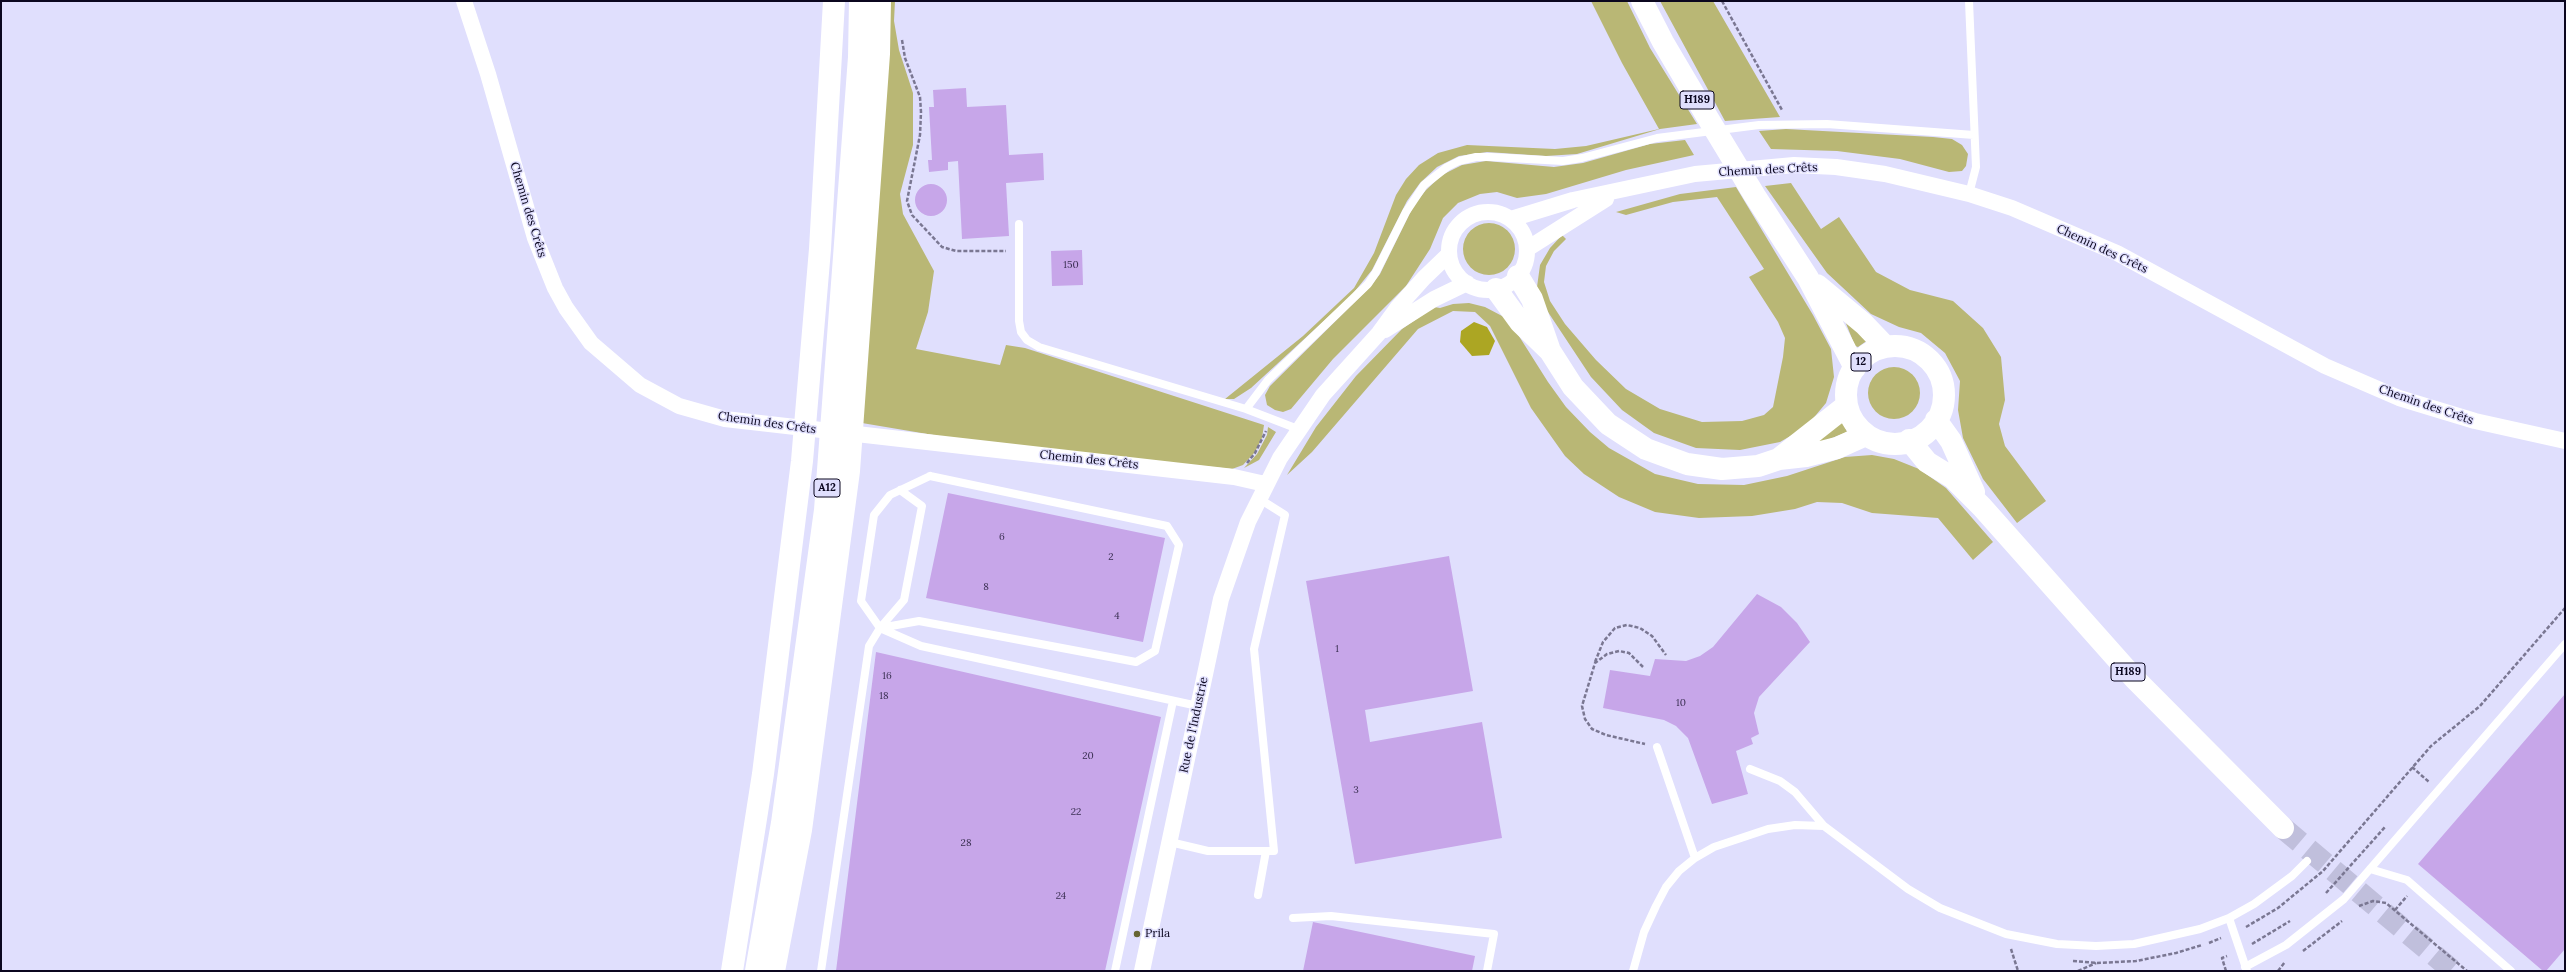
<!DOCTYPE html>
<html>
<head>
<meta charset="utf-8">
<style>
	body { margin:0 }
	#map { position:relative; width:2566px; height:972px; overflow:hidden; background:#e0dffd; font-family:Lora,serif }
	canvas { display:block }
	.frame { position:absolute; inset:0; border:2px solid #0b071f; pointer-events:none }
</style>
</head>
<body>
<div id="map">
<canvas width="2566" height="972"></canvas>
<div class="frame"></div>
</div>
<script>
const context = document.querySelector('canvas').getContext('2d');
context.lineJoin = 'round';
function fillPath(path, color) {
  context.fillStyle = color;
  context.fill(path, 'evenodd');
}
function poly(rows) {
  const path = new Path2D();
  for (const r of rows) {
    if (r.length === 3) {
      path.moveTo(r[0] + r[2], r[1]);
      path.arc(r[0], r[1], r[2], 0, 2 * Math.PI);
      continue;
    }
    path.moveTo(r[0], r[1]);
    for (let i = 2; i < r.length; i += 2) path.lineTo(r[i], r[i + 1]);
  }
  return path;
}
function stroke(path, color, width, dash) {
  context.strokeStyle = color;
  context.lineWidth = width;
  context.lineCap = dash ? 'butt' : 'round';
  context.setLineDash(dash || []);
  context.stroke(path);
}
function label(font, color, halo, rows, align = 'center') {
  context.font = font + ' Lora,serif';
  context.lineWidth = 3;
  context.setLineDash([]);
  context.textBaseline = 'middle';
  context.strokeStyle = halo;
  context.fillStyle = color;
  for (const [text, x, y, turn = 0] of rows) {
    context.save();
    context.translate(x, y);
    context.rotate((+turn || 0) * Math.PI / 180);
    context.textAlign = isNaN(turn) ? turn : align;
    if (halo) context.strokeText(text, 0, 0);
    context.fillText(text, 0, 0);
    context.restore();
  }
}
fillPath(poly([
	[884,1,895,1,894,21,899,50,913,93,913,145,900,194,903,214,934,271,928,312,916,349,1000,365,1006,345,1025,348,1264,425,1262,438,1255,452,1243,465,1232,469,1017,447,975,442,856,422],
	[1591,1,1627,1,1650,48,1697,124,1660,129,1577,154,1546,156,1487,152,1459,156,1437,167,1420,183,1407,201,1372,270,1351,296,1251,388,1234,399,1225,399,1303,336,1354,288,1374,253,1396,195,1406,179,1419,165,1438,153,1467,145,1555,149,1586,146,1659,129,1622,63],
	[1660,1,1713,1,1780,117,1725,121],
	[1786,129,1933,137,1952,139,1962,145,1968,154,1966,166,1962,171,1949,172,1900,159,1837,151,1771,149,1759,131],
	[1685,140,1694,155,1626,170,1546,194,1517,198,1497,192,1480,194,1458,203,1443,218,1430,249,1406,286,1333,359,1291,409,1283,412,1275,410,1267,405,1265,395,1270,386,1371,286,1380,274,1414,205,1426,190,1442,175,1462,165,1486,161,1554,167,1583,163,1650,144],
	[1791,183,1821,229,1839,217,1876,272,1910,290,1953,301,1983,328,2001,357,2005,400,1999,424,2005,446,2046,501,2017,523,1983,479,1963,438,1958,410,1960,381,1945,353,1921,333,1899,327,1871,314,1827,273,1765,186],
	[1736,187,1813,315,1831,349,1834,377,1826,403,1806,427,1780,442,1740,450,1696,448,1654,433,1622,410,1591,377,1544,306,1537,287,1540,265,1550,248,1562,235,1566,239,1554,251,1546,266,1544,282,1550,301,1565,324,1596,360,1626,389,1660,409,1702,422,1742,421,1764,415,1773,407,1783,357,1785,338,1778,322,1749,277,1764,269,1717,197,1673,202,1626,215,1616,212,1680,194],
	[1489,249,26],
	[1469,303,1485,307,1504,317,1517,333,1548,382,1566,407,1590,432,1609,448,1655,474,1698,484,1744,485,1787,476,1845,457,1872,455,1894,459,1919,469,1946,488,1993,542,1973,560,1938,518,1872,513,1842,503,1817,502,1795,509,1752,516,1699,518,1655,512,1619,497,1584,474,1565,456,1531,408,1490,326,1475,312,1453,311,1418,329,1312,452,1287,475,1316,427,1356,376,1402,329,1434,307,1440,308,1453,304],
	[1845,321,1868,340,1858,347,1855,346],
	[1894,393,26],
	[1842,420,1847,432,1803,450],
	[1268,427,1276,432,1259,460,1244,468,1257,454,1267,435]
]), '#b9b775');
fillPath(poly([
	[1474,322,1487,327,1495,341,1489,355,1472,356,1460,342,1461,331]
]), '#aca623');
fillPath(poly([
	[966,88,967,107,1006,105,1009,155,1043,153,1044,180,1006,183,1009,236,962,239,958,161,948,162,948,170,929,172,928,160,932,160,929,107,934,107,933,90],
	[931,200,16],
	[1082,250,1083,285,1052,286,1051,251],
	[948,493,1165,538,1143,642,926,598],
	[1449,556,1473,691,1365,710,1370,742,1482,722,1502,838,1355,864,1306,581],
	[1757,594,1781,607,1797,623,1810,642,1759,697,1754,713,1759,734,1751,738,1753,744,1736,751,1748,794,1712,804,1688,738,1676,726,1664,720,1603,708,1610,670,1650,676,1655,659,1686,661,1700,656,1713,647],
	[876,652,1161,717,1105,971,836,971],
	[2565,694,2565,949,2546,971,2543,971,2418,864],
	[1313,922,1475,956,1472,971,1303,971]
]), '#c7a6e9');
stroke(poly([
	[2283,828,2453,971]
]), '#c0bfdc', 22, [22, 11]);
stroke(poly([
	[1722,1,1782,110],
	[902,40,905,58,920,97,921,112,920,135,907,201,912,215,942,247,956,251,1006,251],
	[1247,463,1255,453,1266,431],
	[1595,662,1603,642,1615,628,1627,625,1640,628,1652,636,1666,655],
	[1643,667,1629,653,1619,651,1607,654,1595,663,1582,706,1585,719,1592,729,1606,735,1645,744],
	[2412,767,2429,782],
	[2326,893,2385,827],
	[2359,906,2373,901,2386,903,2467,971],
	[2395,910,2407,896],
	[2246,927,2278,908,2323,871,2431,746,2480,706,2565,608],
	[2209,943,2221,938],
	[2252,944,2290,921],
	[2011,949,2018,971],
	[2303,951,2342,921],
	[2073,961,2097,963,2136,961,2176,953,2202,945],
	[2078,971,2096,963],
	[2226,971,2222,958,2227,956],
	[2278,971,2285,962]
]), '#7a7792', 2.5, [4, 2]);
stroke(poly([
	[1969,1,1976,167,1969,194],
	[1019,224,1019,321,1021,332,1027,340,1039,347,1246,409,1298,429],
	[1246,409,1268,380,1368,284,1376,272,1406,212,1424,185,1447,167,1459,161,1476,157,1491,157,1563,161,1582,158,1657,138,1759,125,1827,124,1974,135],
	[930,476,1167,526,1179,545,1155,651,1136,662,919,621,880,628,861,601,874,515,890,495,930,476],
	[880,628,904,600,922,506,900,490],
	[1657,747,1695,858],
	[1750,769,1780,781,1795,792,1824,826],
	[1170,842,1208,851,1274,851,1254,649,1285,515,1258,498],
	[2370,869,2407,880,2511,971],
	[1258,895,1266,851],
	[1293,918,1331,916,1494,934,1487,971],
	[2229,918,2247,971],
	[2245,967,2286,945,2344,899,2565,644],
	[821,971,869,646,880,628,921,646,1198,706],
	[1115,971,1173,701],
	[1633,971,1644,932,1656,906,1666,887,1679,871,1695,858,1714,847,1768,829,1795,825,1824,826,1908,889,1940,908,2006,934,2057,944,2096,946,2134,944,2200,929,2229,918,2254,904,2292,876,2307,861]
]), '#fff', 8);
stroke(poly([
	[464,1,488,74,535,238,555,288,566,308,591,343,640,385,679,406,725,419,1234,477,1265,484],
	[1488,251,39],
	[1511,219,1573,200,1695,174,1794,165,1836,167,1885,174,1969,194,2012,208,2117,253,2325,366,2399,398,2475,421,2565,441],
	[1527,249,1606,199],
	[1385,330,1434,299,1467,283],
	[1142,971,1221,599,1248,522,1280,458,1323,395,1379,333,1398,307,1424,278,1449,254]
]), '#fff', 16);
stroke(poly([
	[1642,1,1663,42,1709,120,1755,196,1808,278,1855,368],
	[1518,276,1532,299,1549,348],
	[1817,285,1864,324,1886,347],
	[1496,289,1520,322,1550,351,1573,387,1608,424,1646,449,1687,464,1722,469,1758,466,1779,459,1806,456,1837,448,1866,435],
	[1895,395,49],
	[1936,420,1951,441,1974,492],
	[1909,440,1927,462,1953,478,1982,507,2134,678,2283,828],
	[1780,458,1846,406]
]), '#fff', 22);
stroke(poly([
	[732,971,763,774,802,461,820,249,834,1],
	[756,971,782,823,825,510,859,57,860,1],
	[774,971,801,830,849,471,879,54,880,1]
]), '#fff', 22);
for (const [x, y, r, color] of [
	[1137,934,4,"#666431"]
]) {
  const dot = new Path2D();
  dot.arc(x, y, r, 0, 2 * Math.PI);
  context.fillStyle = color;
  context.fill(dot);
  stroke(dot, '#e0dffd', 1.5);
}
label('10px', '#3a2f52', null, [
	["150",1071,265],
	["6",1002,537],
	["2",1111,557],
	["8",986,587],
	["4",1117,616],
	["1",1337,649],
	["16",887,676],
	["18",884,696],
	["10",1681,703],
	["20",1088,756],
	["3",1356,790],
	["22",1076,812],
	["28",966,843],
	["24",1061,896]
]);
for (const [x, y, w] of [
	[1697,100,34],
	[1861,362,20],
	[827,488,26],
	[2128,672,34]
]) {
  const box = new Path2D();
  box.roundRect(x - w / 2, y - 9, w, 18, 3);
  context.fillStyle = '#e0dffd';
  context.fill(box);
  stroke(box, '#0b071f', 1);
}
label('bold 11px', '#0b071f', null, [
	["H189",1697,100],
	["12",1861,362],
	["A12",827,488],
	["H189",2128,672]
]);
label('12px', '#0b071f', '#e0dffd', [
	["Chemin des Crêts",1768,170,-3],
	["Chemin des Crêts",528,210,73],
	["Chemin des Crêts",2102,249,25],
	["Chemin des Crêts",2426,405,19],
	["Chemin des Crêts",767,423,8],
	["Chemin des Crêts",1089,460,6],
	["Rue de l'Industrie",1194,725,-78]
]);
label('12px', '#0b071f', '#e0dffd', [
	["Prila",1145,934]
], 'left');
</script>
</body>
</html>
